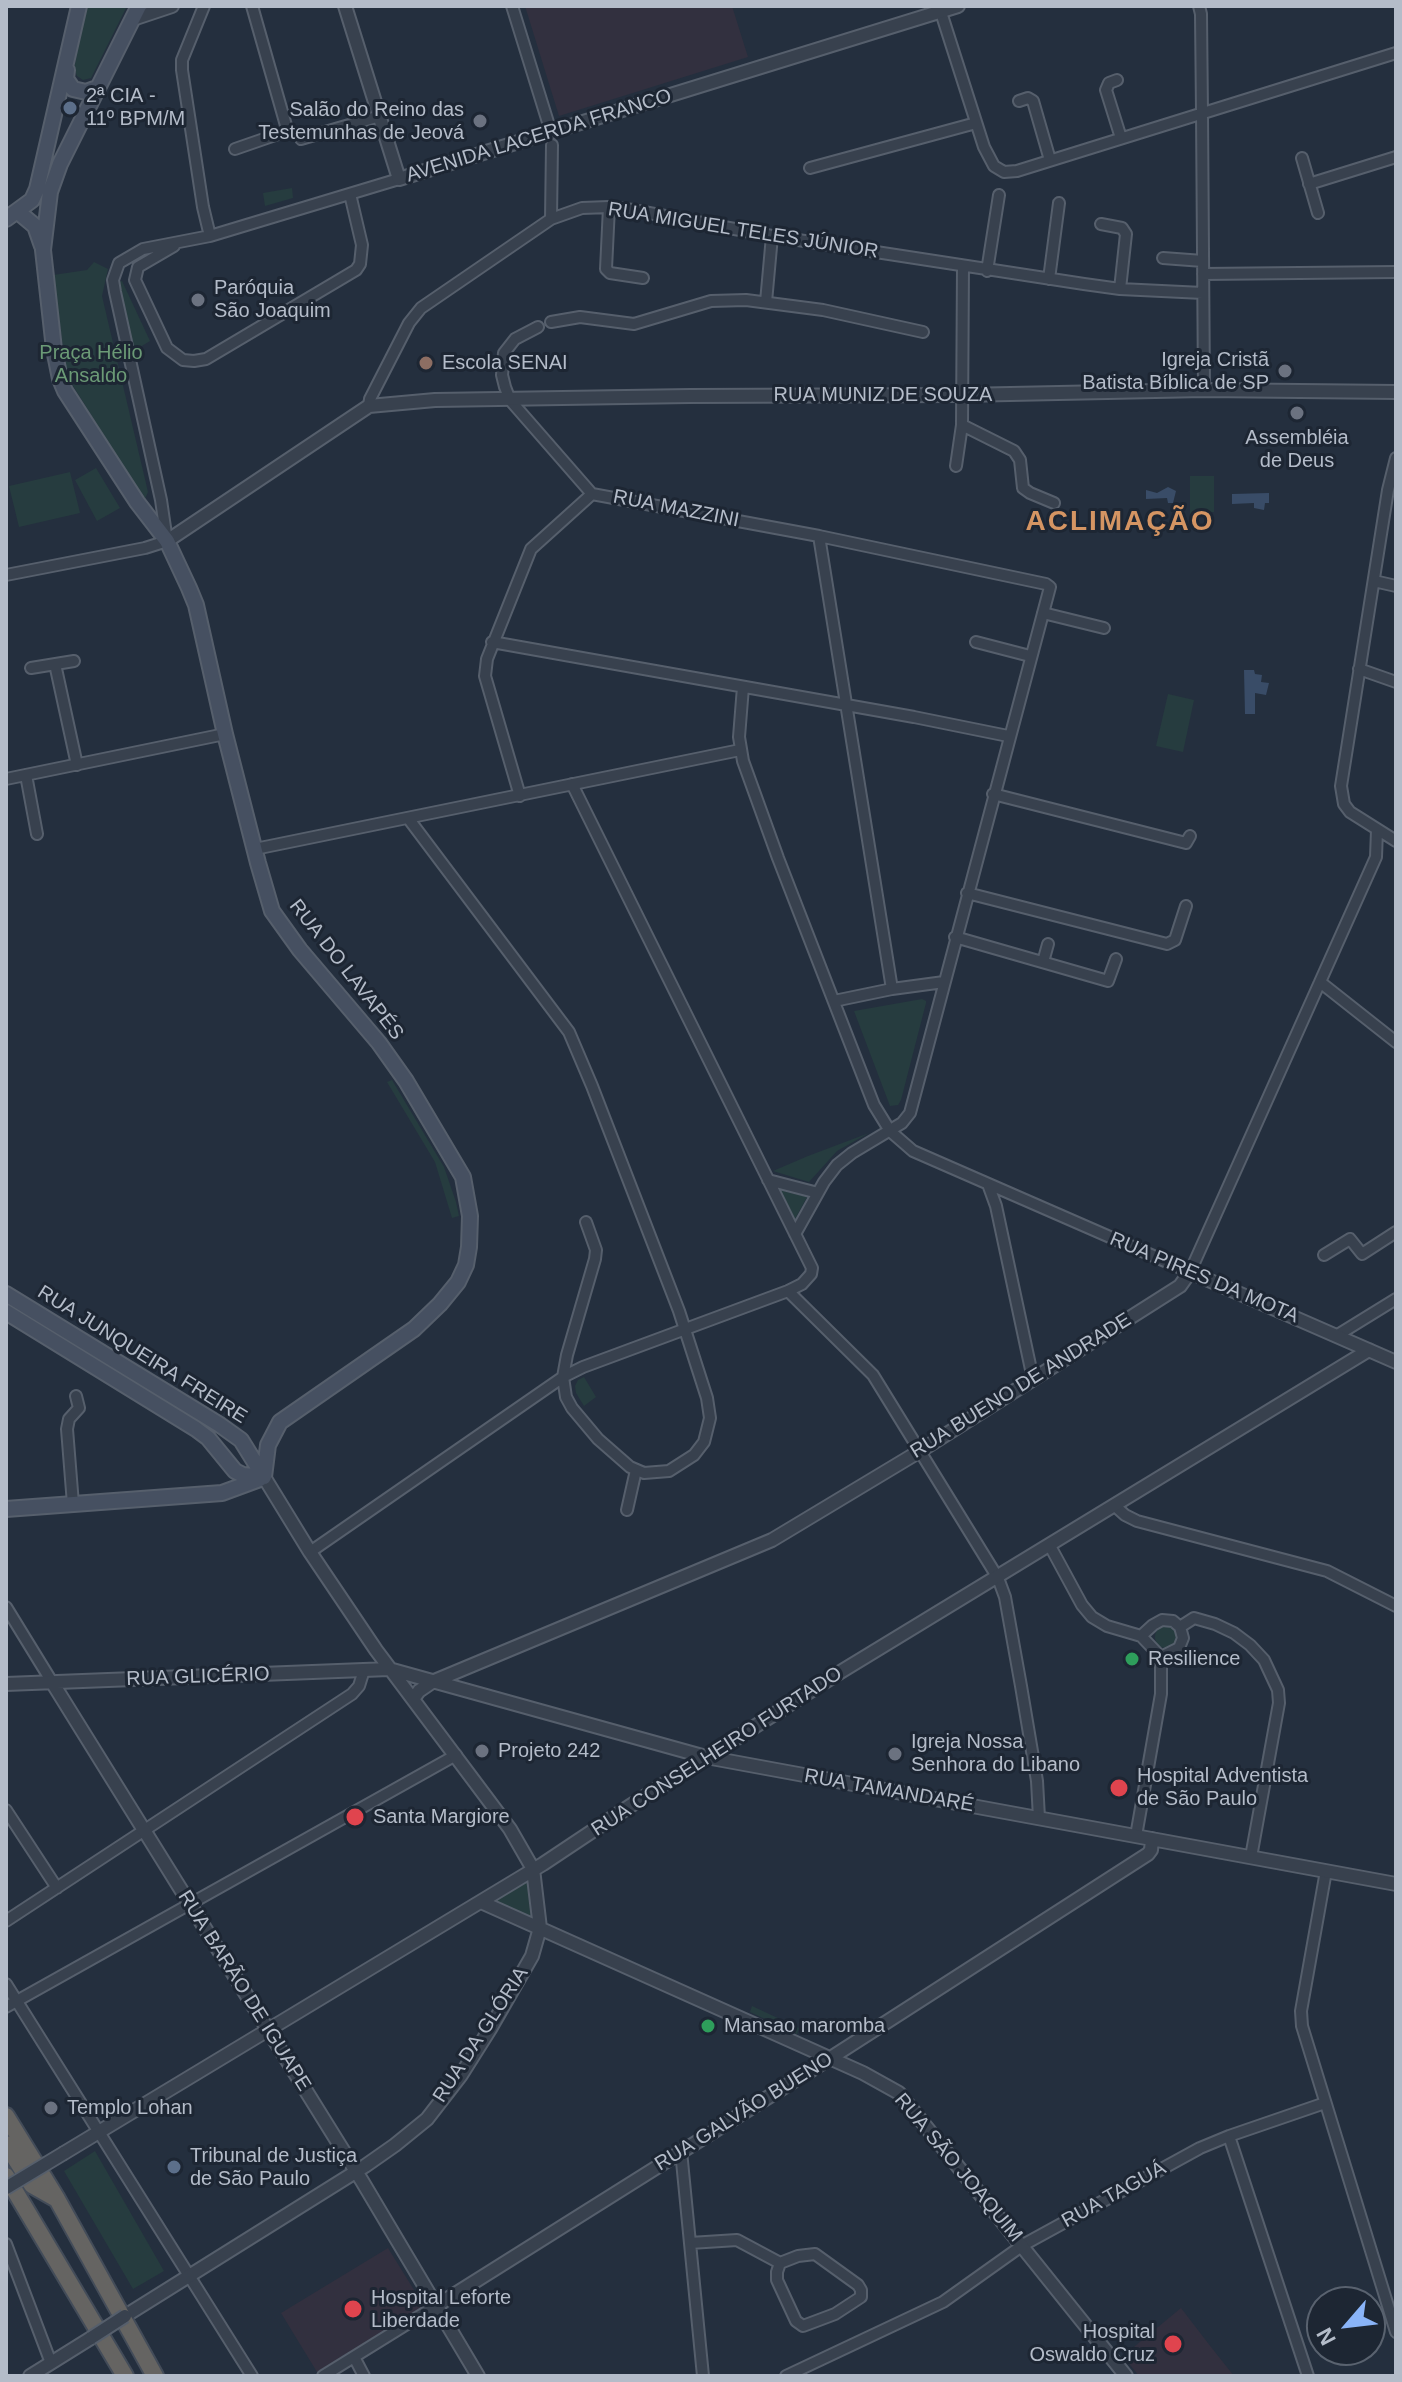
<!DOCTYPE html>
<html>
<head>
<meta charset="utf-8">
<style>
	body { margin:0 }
	#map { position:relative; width:1402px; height:2382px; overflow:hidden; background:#242f3e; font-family:Helvetica,sans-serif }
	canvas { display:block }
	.frame { position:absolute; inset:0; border:8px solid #b4bcc9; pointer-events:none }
	.north { position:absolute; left:1306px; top:2286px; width:80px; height:80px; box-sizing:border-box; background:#1d2633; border:2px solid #59626f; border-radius:50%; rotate:242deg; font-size:22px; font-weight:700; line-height:32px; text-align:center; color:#b4bcc9 }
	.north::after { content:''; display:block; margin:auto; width:28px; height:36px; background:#8ab4f8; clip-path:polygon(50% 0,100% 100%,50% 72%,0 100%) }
</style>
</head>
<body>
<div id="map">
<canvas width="1402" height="2382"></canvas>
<div class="frame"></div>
<div class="north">N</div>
</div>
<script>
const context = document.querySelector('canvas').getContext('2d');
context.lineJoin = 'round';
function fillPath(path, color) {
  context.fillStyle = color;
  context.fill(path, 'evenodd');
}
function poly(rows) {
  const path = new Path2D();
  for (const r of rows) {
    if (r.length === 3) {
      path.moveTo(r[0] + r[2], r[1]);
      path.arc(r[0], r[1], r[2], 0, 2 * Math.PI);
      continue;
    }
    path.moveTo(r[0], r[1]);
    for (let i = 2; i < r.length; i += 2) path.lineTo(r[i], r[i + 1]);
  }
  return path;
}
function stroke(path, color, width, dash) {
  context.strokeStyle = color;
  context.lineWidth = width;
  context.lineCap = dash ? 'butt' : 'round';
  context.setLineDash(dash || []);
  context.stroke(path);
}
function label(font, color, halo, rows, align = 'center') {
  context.font = font + ' Helvetica,sans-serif';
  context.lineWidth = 6;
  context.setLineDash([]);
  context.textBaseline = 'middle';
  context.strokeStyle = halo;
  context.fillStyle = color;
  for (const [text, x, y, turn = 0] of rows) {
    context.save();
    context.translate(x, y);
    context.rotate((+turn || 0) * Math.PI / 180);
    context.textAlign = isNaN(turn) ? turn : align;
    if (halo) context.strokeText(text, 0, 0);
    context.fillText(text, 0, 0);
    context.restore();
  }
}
fillPath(poly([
	[525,6,732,6,748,57,559,116],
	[388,2248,424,2306,317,2372,281,2313],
	[1181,2308,1211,2347,1234,2376,1139,2376,1123,2356]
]), '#32303f');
fillPath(poly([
	[86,6,127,6,91,78,83,80,77,76,74,69],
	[292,188,293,198,265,206,263,193],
	[94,262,108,269,102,296,148,492,144,501,67,376,53,275,87,270],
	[122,281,150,341,130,353,118,282],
	[96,468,120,508,97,521,75,480],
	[70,472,80,513,19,527,9,486],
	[1190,476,1214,476,1214,512,1190,514],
	[1168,694,1194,700,1183,752,1156,746],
	[922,999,926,1001,926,1003,901,1100,898,1105,890,1106,854,1011],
	[392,1080,444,1167,456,1202,459,1216,452,1218,435,1162,387,1082],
	[869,1133,837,1151,809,1182,773,1171,808,1156],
	[780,1190,807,1197,795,1219],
	[584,1377,596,1397,584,1406,576,1393,575,1386,578,1380],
	[1166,1637,11],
	[531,1875,536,1924,486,1903],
	[752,2006,799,2028,797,2034,750,2012],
	[95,2151,164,2271,133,2289,64,2171]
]), '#263c3f');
fillPath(poly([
	[1168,487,1176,491,1173,503,1168,503,1167,498,1146,499,1146,490,1157,493],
	[1269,493,1269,503,1265,503,1264,510,1254,508,1254,503,1232,504,1232,494],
	[1244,670,1254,670,1255,674,1262,675,1261,682,1269,683,1266,695,1255,693,1255,714,1245,714]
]), '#394c67');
const minor = poly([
	[204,6,182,60,182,70,203,207,210,236],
	[512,6,551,132],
	[939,6,984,147,994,166,1004,172,1017,171,1396,53],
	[1199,6,1201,14,1202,113,1204,390],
	[1117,80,1109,83,1106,90,1121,138],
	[1019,101,1028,98,1033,101,1050,160],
	[301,139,380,116],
	[235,149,284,132,287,129,252,6],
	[1302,158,1318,213],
	[810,168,976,123],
	[1309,184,1396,157],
	[609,207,606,269,610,273,643,278],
	[551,219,552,145],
	[1101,224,1122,228,1126,234,1120,289],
	[174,246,138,267,135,280,167,348,183,360,194,361,206,359,356,270,360,264,362,245,350,194],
	[1163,258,1203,261],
	[987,271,999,195],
	[1203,274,1396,272],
	[1049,279,1059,203],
	[766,302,772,236],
	[551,322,580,317,634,324,711,301,746,300,823,310,923,332],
	[538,327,515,339,504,353,502,375,505,387,510,400,592,494],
	[369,406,370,399,409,323,421,308,551,219,582,208,609,207,633,210,772,236,1084,284,1120,289,1203,293],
	[962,425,1014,451,1020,460,1023,488,1030,493,1054,503],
	[1396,458,1388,490,1341,786,1344,804,1350,812,1396,841],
	[956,466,962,425,963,266],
	[592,494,819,536,1046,584,1050,587,910,1113,902,1123,852,1153,837,1165,824,1182,795,1234],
	[819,536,892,989],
	[6,575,145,548,167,541,161,500,115,292,113,280,119,263,143,249,210,236,399,179],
	[1374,581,1396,586],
	[1043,613,1104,628],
	[492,642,914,717,1008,736],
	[976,642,1030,656],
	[55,664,77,765],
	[31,668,74,661],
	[1359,669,1396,682],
	[743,687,739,737,743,761,778,858,874,1105,890,1131,913,1151,1190,1272,1376,857,1377,830],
	[26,775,37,834],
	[6,779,225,734],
	[993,794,1186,843,1190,836],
	[520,796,485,676,487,659,531,549,592,494],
	[408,818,569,1032,592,1086,679,1311,707,1398,710,1418,704,1442,694,1455,669,1471,644,1473,630,1467,598,1439,572,1408,566,1397,563,1377,567,1355,595,1259,596,1250,586,1222],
	[255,849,740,750],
	[967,893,1167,944,1175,940,1186,906],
	[955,937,1108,981,1116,959],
	[1043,962,1048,944],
	[1320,982,1396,1042],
	[834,1001,892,989,944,982],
	[768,1180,818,1193],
	[988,1184,996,1206,1033,1379],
	[1324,1255,1350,1239,1362,1254,1396,1232],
	[788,1291,873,1375,998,1578,1005,1597,1021,1686,1037,1781,1039,1818],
	[1336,1336,1396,1299],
	[73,1504,67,1429,69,1419,79,1408,76,1396],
	[1115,1506,1125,1515,1137,1521,1327,1571,1396,1606],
	[627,1510,636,1470],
	[1050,1546,1082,1605,1092,1617,1107,1626,1141,1636,1161,1657,1161,1694,1136,1836],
	[310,1552,563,1377,583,1367,788,1291,802,1284,811,1274,812,1268,572,784],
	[6,1607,52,1682],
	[1180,1627,1194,1618,1215,1624,1234,1633,1250,1645,1264,1660,1278,1690,1279,1703,1251,1857],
	[1141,1636,1153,1625,1162,1620,1173,1621,1180,1627],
	[1161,1657,1179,1648,1183,1638,1180,1627],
	[6,1810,57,1888],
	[1326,1871,1301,2011,1302,2026,1396,2332],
	[6,1921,352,1694,359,1686,364,1670],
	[6,1984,252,2376],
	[6,2007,456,1755],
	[1229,2136,1308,2376],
	[681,2151,703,2376],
	[690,2243,737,2240,780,2263,798,2256,815,2254,858,2285,861,2290,861,2297,835,2314,803,2326,796,2321,777,2280,777,2272,780,2263],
	[6,2244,51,2363],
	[354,2357,364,2376],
	[323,2376,436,2306],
	[786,2376,943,2302,1023,2245,1200,2148,1229,2136,1325,2103]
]);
const tertiary = poly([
	[345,6,399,179,958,6],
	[133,19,172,6],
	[167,541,369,406,435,400,690,396,962,395,1204,390,1396,392],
	[52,1682,362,2181,478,2376],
	[6,1684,389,1669,706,1757,1396,1884],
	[413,1699,419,1691,432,1682,772,1540,920,1451,1180,1286,1190,1272,1396,1362],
	[481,1902,863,2073,899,2093,1126,2376],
	[64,2153,543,1864,630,1806,842,1671,1369,1350],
	[436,2306,829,2059,1148,1854,1151,1850,1152,1839],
	[125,2316,365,2166,395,2145,427,2119,461,2075,490,2029,532,1956,540,1928,533,1869,510,1829,376,1650,310,1552,264,1477],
	[30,2376,91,2338]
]);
const secondary = poly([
	[139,6,60,164,50,192,43,250,54,349,60,379,65,391,137,502,167,541,189,588,196,605,225,734,258,863,272,911,300,950,379,1043,406,1081,463,1177,470,1216,469,1247,466,1265,458,1282,440,1304,414,1329,280,1422,268,1445,264,1477],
	[67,70,66,79,73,89,86,92,97,88],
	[17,211,35,226,42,246],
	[6,219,32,200,37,189,79,6],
	[6,1294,220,1425,241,1440,264,1477],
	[6,1312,196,1429,208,1438,235,1471,243,1475,264,1477],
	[6,1509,222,1493,260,1479]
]);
const trunk = poly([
	[6,2116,57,2199,155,2376],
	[6,2144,32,2185,55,2198],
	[6,2176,125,2376]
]);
stroke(minor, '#565f6c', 14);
stroke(tertiary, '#565f6c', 16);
stroke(secondary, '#565f6c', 18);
stroke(trunk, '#434c59', 20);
stroke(minor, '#38414e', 10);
stroke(tertiary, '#38414e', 12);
stroke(secondary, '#465061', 14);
stroke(trunk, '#656462', 16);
const tertiaryBridge = poly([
	[6,2188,64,2153],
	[91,2338,125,2316]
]);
stroke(tertiaryBridge, '#565f6c', 16, []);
stroke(tertiaryBridge, '#38414e', 12);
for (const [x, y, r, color] of [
	[70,108,8,"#5c6f8a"],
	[480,121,8,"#6b7280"],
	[198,300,8,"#6b7280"],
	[426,363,8,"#8d6e63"],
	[1285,371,8,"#6b7280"],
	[1297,413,8,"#6b7280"],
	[1132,1659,8,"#2e9e5b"],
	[482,1751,8,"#6b7280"],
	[895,1754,8,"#6b7280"],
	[1119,1788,10,"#e0444e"],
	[355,1817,10,"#e0444e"],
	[708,2026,8,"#2e9e5b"],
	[51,2108,8,"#6b7280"],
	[174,2167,8,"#5c6f8a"],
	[353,2309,10,"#e0444e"],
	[1173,2344,10,"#e0444e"]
]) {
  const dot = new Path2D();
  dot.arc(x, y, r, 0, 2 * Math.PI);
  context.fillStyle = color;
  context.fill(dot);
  stroke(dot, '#1d2633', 3);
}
label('20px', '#b4bcc9', '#1d2633', [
	["2ª CIA -",86,96],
	["11º BPM/M",86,119],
	["Salão do Reino das",464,110,"right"],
	["Testemunhas de Jeová",464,133,"right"],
	["Paróquia",214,288],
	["São Joaquim",214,311],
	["Igreja Cristã",1269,360,"right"],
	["Batista Bíblica de SP",1269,383,"right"],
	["Escola SENAI",442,363],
	["Assembléia",1297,438,"center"],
	["de Deus",1297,461,"center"],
	["Resilience",1148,1659],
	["Igreja Nossa",911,1742],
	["Senhora do Libano",911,1765],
	["Projeto 242",498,1751],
	["Hospital Adventista",1137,1776],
	["de São Paulo",1137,1799],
	["Santa Margiore",373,1817],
	["Mansao maromba",724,2026],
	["Templo Lohan",67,2108],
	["Tribunal de Justiça",190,2156],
	["de São Paulo",190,2179],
	["Hospital Leforte",371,2298],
	["Liberdade",371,2321],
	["Hospital",1155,2332,"right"],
	["Oswaldo Cruz",1155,2355,"right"]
], 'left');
label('20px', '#b4bcc9', '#1d2633', [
	["AVENIDA LACERDA FRANCO",539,136,-17],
	["RUA MIGUEL TELES JÚNIOR",743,231,9],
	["RUA MUNIZ DE SOUZA",883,395],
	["RUA MAZZINI",676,509,11],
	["RUA DO LAVAPÉS",346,970,52],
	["RUA PIRES DA MOTA",1204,1278,23],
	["RUA JUNQUEIRA FREIRE",142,1355,32],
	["RUA BUENO DE ANDRADE",1021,1386,-32],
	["RUA GLICÉRIO",198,1677,-2],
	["RUA CONSELHEIRO FURTADO",717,1752,-33],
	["RUA TAMANDARÉ",889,1791,10],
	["RUA BARÃO DE IGUAPE",244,1991,58],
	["RUA DA GLÓRIA",481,2035,-57],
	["RUA GALVÃO BUENO",744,2112,-32],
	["RUA SÃO JOAQUIM",958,2168,50],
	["RUA TAGUÁ",1114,2195,-29]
]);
label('20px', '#6b9a76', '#1d2633', [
	["Praça Hélio",91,353],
	["Ansaldo",91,376]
]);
context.letterSpacing = '2px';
label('bold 28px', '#d59563', '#1d2633', [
	["ACLIMAÇÃO",1120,522]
]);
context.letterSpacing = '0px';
</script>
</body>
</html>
